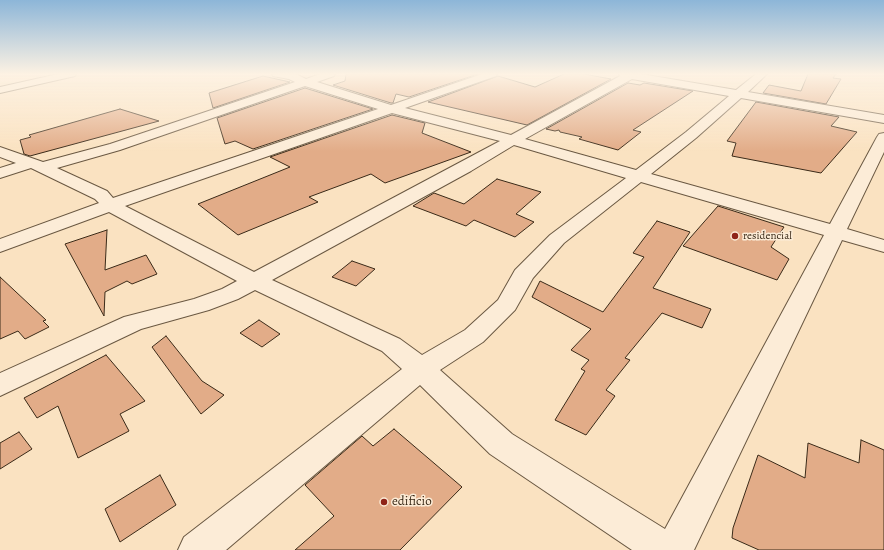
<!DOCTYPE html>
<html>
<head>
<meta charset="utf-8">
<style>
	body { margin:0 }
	canvas { display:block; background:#fae2c1 }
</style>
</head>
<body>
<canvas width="884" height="550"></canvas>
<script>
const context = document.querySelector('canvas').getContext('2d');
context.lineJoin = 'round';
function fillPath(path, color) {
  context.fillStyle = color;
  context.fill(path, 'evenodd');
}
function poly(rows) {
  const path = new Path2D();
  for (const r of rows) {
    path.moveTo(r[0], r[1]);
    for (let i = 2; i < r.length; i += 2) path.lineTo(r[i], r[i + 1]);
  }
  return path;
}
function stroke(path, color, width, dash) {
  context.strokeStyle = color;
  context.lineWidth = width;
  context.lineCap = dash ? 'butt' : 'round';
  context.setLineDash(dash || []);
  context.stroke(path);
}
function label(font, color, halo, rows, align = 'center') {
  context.font = font + ' Alegreya,serif';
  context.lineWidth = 3;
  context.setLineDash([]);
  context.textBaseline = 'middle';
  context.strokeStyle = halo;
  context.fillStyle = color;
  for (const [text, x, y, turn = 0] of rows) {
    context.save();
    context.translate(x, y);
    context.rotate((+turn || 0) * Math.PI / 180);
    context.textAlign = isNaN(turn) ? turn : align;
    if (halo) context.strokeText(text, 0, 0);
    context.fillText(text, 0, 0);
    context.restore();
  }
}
const building = poly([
	[346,74,478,74,409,97,396,94,393,103,391,103,333,85,345,81,346,74],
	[564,74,584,74,611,79,527,125,428,102,498,76,535,87,564,74],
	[808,74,836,74,833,78,841,79,826,104,763,93,769,85,801,91,808,74],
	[263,76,290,82,213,108,209,93,263,76],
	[628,83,640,85,644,83,693,91,633,130,641,132,618,150,579,139,582,137,560,132,559,130,555,131,546,129,628,83],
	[305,88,373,109,253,149,235,141,225,144,217,118,305,88],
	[756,102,839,117,831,126,857,132,821,173,732,156,736,143,727,141,756,102],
	[120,109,159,121,30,156,24,154,20,140,31,137,29,135,120,109],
	[392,115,425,123,422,133,471,152,385,183,371,174,309,197,318,202,238,235,198,204,290,167,270,157,392,115],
	[497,179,541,192,516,214,534,222,515,237,474,220,466,226,413,206,434,193,464,204,497,179],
	[718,206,784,227,771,247,789,259,777,280,683,246,718,206],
	[657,221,690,232,653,288,711,309,702,328,662,313,625,358,630,360,606,390,615,396,586,435,555,420,585,371,581,369,589,360,571,350,591,329,532,297,540,281,603,312,644,257,633,253,657,221],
	[107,230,105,270,146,255,157,274,132,284,127,281,105,292,104,316,65,244,107,230],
	[352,261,375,269,356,286,332,277,352,261],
	[0,277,46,320,43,321,49,327,25,339,18,331,0,339,0,277],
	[259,320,280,334,262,347,240,333,259,320],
	[166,336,202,381,224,395,201,414,152,347,166,336],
	[106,355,145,401,120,414,129,431,78,458,58,406,37,418,24,398,106,355],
	[394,429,462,487,400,550,295,550,334,516,305,485,362,436,373,446,394,429],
	[19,432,32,449,0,469,0,443,19,432],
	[861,440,884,450,884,550,759,550,732,538,733,528,758,455,805,478,808,443,859,463,861,440],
	[160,475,176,505,120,542,105,509,160,475]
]);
fillPath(building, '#e2ac88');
stroke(building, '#3a2a18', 1);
const street = poly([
	[58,74,76,74,75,76,0,93,0,87,58,74],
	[272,74,296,74,306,79,320,74,335,74,334,76,317,82,391,105,482,74,497,74,496,76,405,108,511,135,620,76,619,74,641,74,736,90,756,74,767,74,748,92,884,115,884,123,741,98,696,138,651,174,830,224,877,137,879,134,884,133,884,152,847,229,884,240,884,252,842,240,694,550,632,550,490,454,420,385,226,550,178,550,184,537,402,369,382,351,255,290,238,299,209,310,141,329,0,396,0,373,124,317,194,299,222,289,237,281,109,212,0,252,0,239,99,203,95,199,31,168,0,178,0,168,16,163,0,157,0,147,43,162,110,144,295,82,289,79,273,76,272,74],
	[632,79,729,96,686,132,636,170,525,139,632,79],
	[305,86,378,109,113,198,107,191,57,168,120,150,305,86],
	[392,113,500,141,254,272,125,206,392,113],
	[514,145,626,178,550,235,515,270,498,300,465,330,422,355,400,339,272,280,471,171,514,145],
	[641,182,824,235,665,529,512,434,440,370,483,342,515,310,533,278,564,243,641,182]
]);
stroke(street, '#6a5842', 2);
fillPath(street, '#fcecd7');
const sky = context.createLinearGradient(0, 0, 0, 151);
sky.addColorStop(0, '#8db6d8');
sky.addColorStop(0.49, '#fdf2e3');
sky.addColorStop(1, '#fdf2e300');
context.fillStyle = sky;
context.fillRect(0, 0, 884, 151);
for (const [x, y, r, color] of [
	[735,236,4,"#8f2418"],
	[384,502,4,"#8f2418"]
]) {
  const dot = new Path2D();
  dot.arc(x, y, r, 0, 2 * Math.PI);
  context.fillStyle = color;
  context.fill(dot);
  stroke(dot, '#fcecd7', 1.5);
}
label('11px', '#3a2a18', '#fcecd7', [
	["residencial",743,236]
], 'left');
label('13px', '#3a2a18', '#fcecd7', [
	["edificio",392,502]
], 'left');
</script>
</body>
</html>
